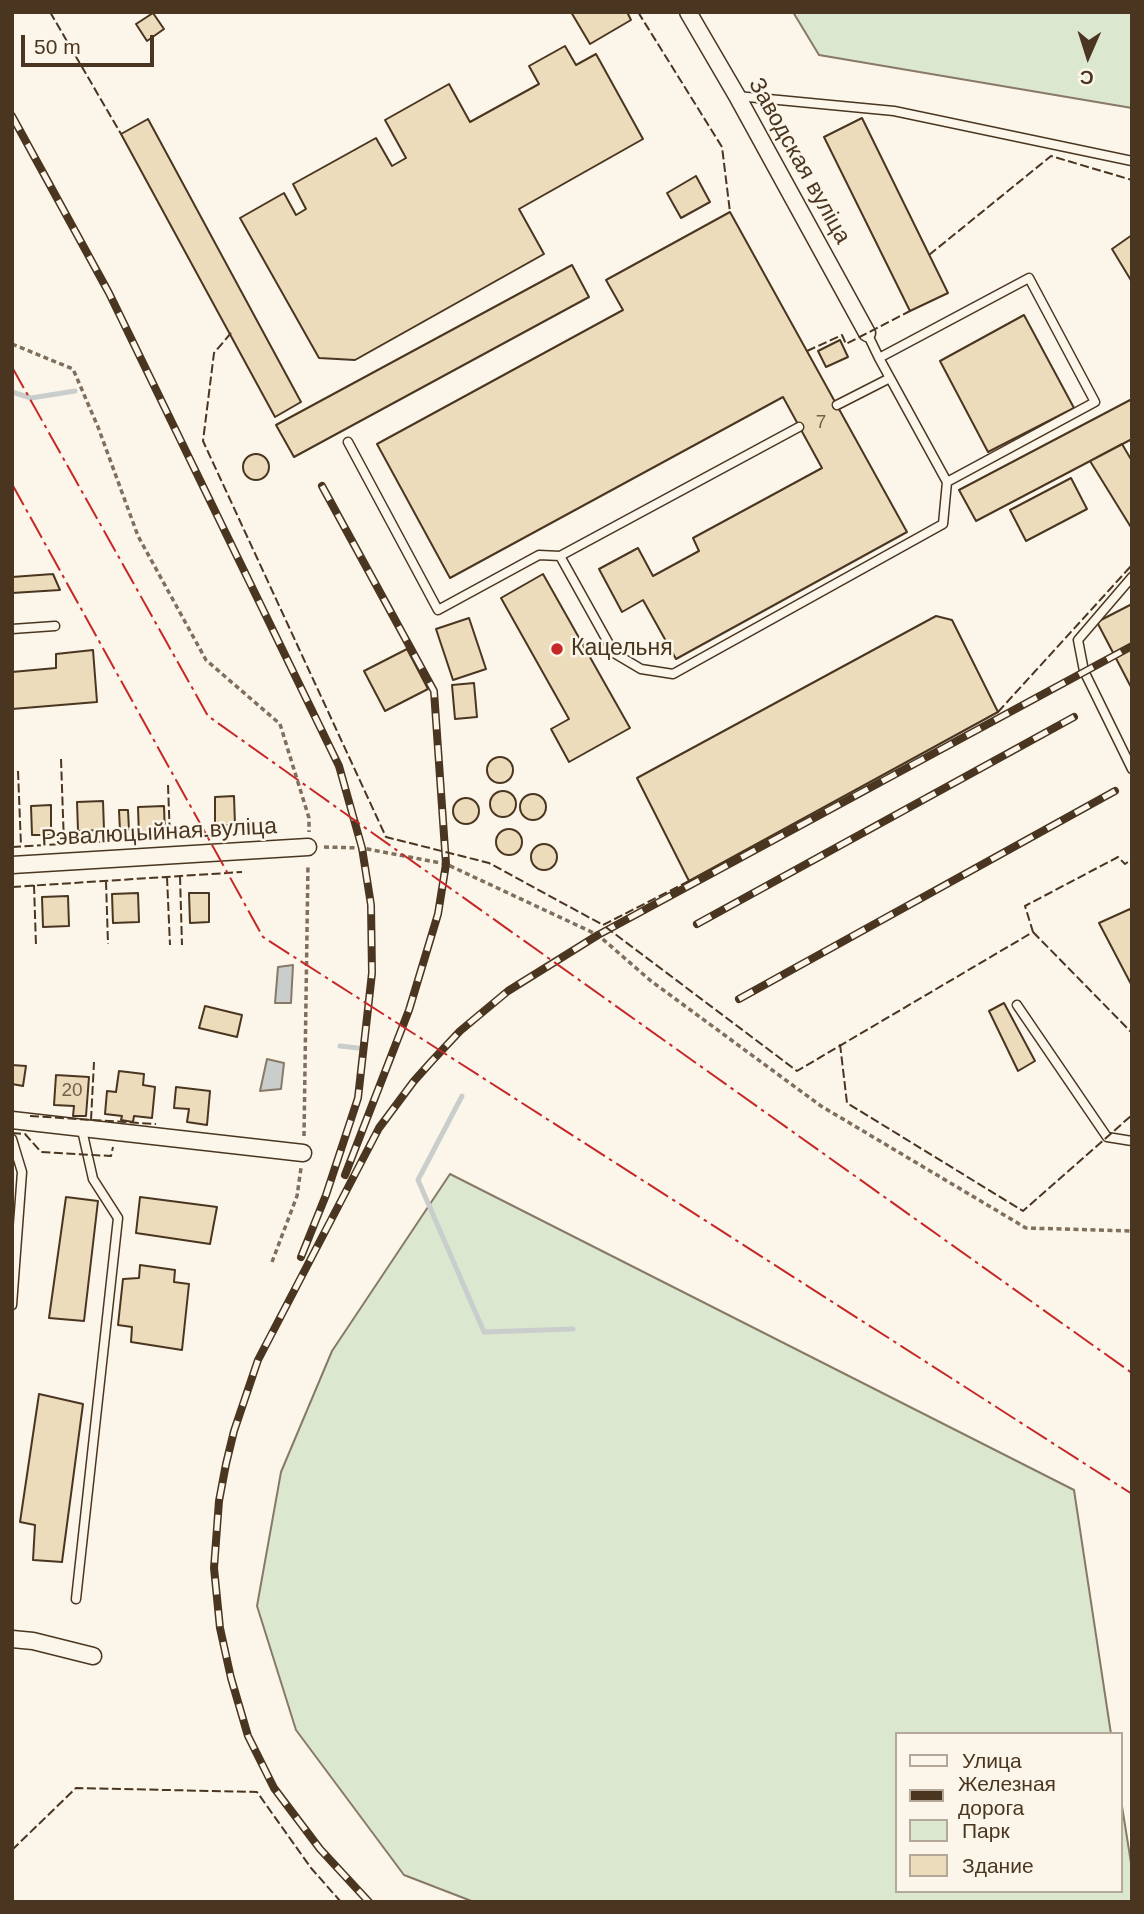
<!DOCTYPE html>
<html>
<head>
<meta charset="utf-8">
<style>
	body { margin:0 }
	#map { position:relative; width:1144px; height:1914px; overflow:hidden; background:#fbf6e9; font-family:Helvetica,sans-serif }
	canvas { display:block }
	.frame { position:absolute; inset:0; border:14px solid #4a3520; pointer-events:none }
	.legend { position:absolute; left:895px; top:1732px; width:228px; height:161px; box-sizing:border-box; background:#fbf6e9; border:2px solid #b4a999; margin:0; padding:9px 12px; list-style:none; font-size:21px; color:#4a3520 }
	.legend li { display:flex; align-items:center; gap:14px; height:35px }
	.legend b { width:35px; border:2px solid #b4a999 }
	.north { position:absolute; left:1053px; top:21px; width:70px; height:70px; -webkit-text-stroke:5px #fbf6e9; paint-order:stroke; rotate:183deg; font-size:19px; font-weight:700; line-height:28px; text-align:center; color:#4a3520 }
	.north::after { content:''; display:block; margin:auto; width:24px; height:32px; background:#4a3520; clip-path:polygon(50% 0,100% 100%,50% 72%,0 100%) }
	.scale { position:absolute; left:21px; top:35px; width:133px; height:32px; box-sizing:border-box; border:4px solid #4a3520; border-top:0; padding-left:9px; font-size:21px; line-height:24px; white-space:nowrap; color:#4a3520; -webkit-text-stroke:5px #fbf6e9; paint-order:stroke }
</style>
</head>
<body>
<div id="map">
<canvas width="1144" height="1914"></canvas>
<div class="frame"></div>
<ul class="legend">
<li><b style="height:9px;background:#fbf6e9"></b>Улица</li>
<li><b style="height:9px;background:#4a3520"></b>Железная дорога</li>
<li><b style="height:19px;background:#dce7d0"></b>Парк</li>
<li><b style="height:19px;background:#ecdcbc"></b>Здание</li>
</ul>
<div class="north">С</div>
<div class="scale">50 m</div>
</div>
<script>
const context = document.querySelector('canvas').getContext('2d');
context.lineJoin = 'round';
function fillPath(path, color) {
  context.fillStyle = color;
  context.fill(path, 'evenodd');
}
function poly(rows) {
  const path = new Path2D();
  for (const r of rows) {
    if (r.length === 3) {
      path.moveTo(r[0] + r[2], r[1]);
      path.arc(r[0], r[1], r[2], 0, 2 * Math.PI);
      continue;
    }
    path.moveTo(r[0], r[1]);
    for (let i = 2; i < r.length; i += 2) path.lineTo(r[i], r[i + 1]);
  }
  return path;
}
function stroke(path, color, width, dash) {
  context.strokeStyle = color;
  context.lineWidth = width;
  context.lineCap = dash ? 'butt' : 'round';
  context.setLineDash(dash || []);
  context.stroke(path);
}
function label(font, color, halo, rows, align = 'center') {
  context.font = font + ' Helvetica,sans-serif';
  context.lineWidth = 5;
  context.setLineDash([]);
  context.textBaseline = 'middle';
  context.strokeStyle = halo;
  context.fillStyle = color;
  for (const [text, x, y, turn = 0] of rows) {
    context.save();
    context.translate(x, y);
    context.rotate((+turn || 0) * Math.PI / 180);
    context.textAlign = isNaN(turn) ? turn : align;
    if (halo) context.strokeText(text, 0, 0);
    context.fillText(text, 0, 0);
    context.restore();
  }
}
const green = poly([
	[793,12,1132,12,1132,108,819,55,793,12],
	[450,1174,1074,1490,1111,1734,897,1734,897,1891,1121,1891,1121,1800,1132,1869,1132,1902,474,1902,404,1875,296,1730,257,1606,281,1472,332,1351,450,1174]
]);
fillPath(green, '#dce7d0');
stroke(green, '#887966', 2);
const water = poly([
	[293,965,291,1003,275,1003,278,967,293,965],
	[267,1059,284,1063,281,1089,260,1091,267,1059]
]);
fillPath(water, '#c9cecd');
stroke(water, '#887966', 2);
stroke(poly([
	[12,392,31,398,75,391],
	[340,1046,358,1048],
	[462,1096,418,1180,484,1332,573,1329]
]), '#c9cecd', 5);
const building = poly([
	[571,12,627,12,631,20,590,44,571,12],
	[153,13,164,29,147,41,136,24,153,13],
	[565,46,576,65,596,54,643,139,519,209,544,254,355,360,319,358,240,218,284,193,296,215,306,209,293,184,376,138,392,166,406,158,385,120,449,84,470,122,539,84,529,66,565,46],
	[862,118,948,293,910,311,824,137,862,118],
	[148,119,301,402,275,417,121,134,148,119],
	[696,176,710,202,681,218,667,193,696,176],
	[730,212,907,532,676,659,643,600,622,612,599,569,638,548,653,576,699,551,693,538,822,468,783,397,450,578,377,444,623,310,606,280,730,212],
	[1132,235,1132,282,1112,249,1132,235],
	[572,265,589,297,294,457,276,425,572,265],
	[1024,315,1074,408,988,452,940,361,1024,315],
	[840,340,848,357,826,367,818,351,840,340],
	[1132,399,1132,439,976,521,959,490,1132,399],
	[1122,444,1132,461,1132,529,1090,461,1122,444],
	[256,467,13],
	[1071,478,1087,509,1026,541,1010,510,1071,478],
	[53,574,60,590,12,593,12,577,53,574],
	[543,574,630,728,569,762,551,729,569,719,501,598,543,574],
	[1132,604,1132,689,1097,622,1132,604],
	[936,616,952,620,998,712,689,881,637,778,936,616],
	[469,618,486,669,453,680,436,629,469,618],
	[407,649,428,689,385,711,364,671,407,649],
	[93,650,97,702,12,709,12,672,56,668,56,654,93,650],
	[474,683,477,717,455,719,452,685,474,683],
	[500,770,13],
	[503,804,13],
	[533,807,13],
	[234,796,235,825,215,826,215,797,234,796],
	[466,811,13],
	[103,801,104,830,78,831,77,802,103,801],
	[51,805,51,835,32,835,31,806,51,805],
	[164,806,165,835,139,836,138,807,164,806],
	[119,810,128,810,129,830,120,831,119,810],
	[509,842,13],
	[544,857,13],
	[138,893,139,922,113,923,112,894,138,893],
	[189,893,209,893,209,922,190,923,189,893],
	[68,896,69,926,43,927,42,897,68,896],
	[1130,909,1132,913,1132,986,1099,923,1130,909],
	[1004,1003,1035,1061,1018,1071,989,1011,1004,1003],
	[205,1006,242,1015,237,1037,199,1028,205,1006],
	[12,1065,26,1066,23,1086,12,1084,12,1065],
	[119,1071,144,1074,143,1085,155,1087,152,1118,134,1116,133,1122,121,1120,122,1116,105,1114,107,1091,116,1092,119,1071],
	[56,1075,89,1077,86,1116,73,1116,74,1106,54,1105,56,1075],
	[176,1087,210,1091,207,1125,187,1122,189,1109,174,1108,176,1087],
	[66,1197,98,1201,84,1321,49,1318,66,1197],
	[140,1197,217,1207,210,1244,136,1233,140,1197],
	[140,1265,175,1270,174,1282,189,1284,182,1350,131,1342,132,1327,118,1325,123,1279,139,1278,140,1265],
	[39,1394,83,1404,62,1562,33,1560,35,1525,20,1522,39,1394]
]);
fillPath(building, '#ecdcbc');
stroke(building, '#4a3520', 2);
const lane = poly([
	[737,96,894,111,1132,161],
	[867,333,879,358,947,482,1095,402,1029,278,879,358],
	[837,405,890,378],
	[799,427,560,556,614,653,641,669,673,674,943,524,947,482],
	[348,442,438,610,539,555,560,556],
	[1132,577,1078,640,1084,671,1132,769],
	[12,629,55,626],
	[1017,1005,1107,1137,1132,1141],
	[12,1139,22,1172,12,1305],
	[76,1599,118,1218,93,1179,82,1130]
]);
const street = poly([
	[688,12,737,96,867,333],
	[12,865,308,847],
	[12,1120,303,1153],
	[12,1639,33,1641,93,1656]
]);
stroke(lane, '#4a3520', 11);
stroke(street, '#4a3520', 19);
stroke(poly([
	[12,344,73,369,98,427,138,536,206,660,280,724,309,818,309,832],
	[324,847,362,848,446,864,598,935,651,981,821,1106,1026,1228,1132,1231],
	[304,1136,308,864],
	[272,1262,297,1196,301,1168]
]), '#7f6f5c', 3.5, [5, 3.5]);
stroke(lane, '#fbf6e9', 8);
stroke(street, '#fbf6e9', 16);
const rail = poly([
	[12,116,109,293,339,766,362,848,371,905,372,973,358,1098,326,1195,301,1257],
	[322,486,434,691,446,864,438,914,409,1010,345,1175],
	[697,924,1074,717],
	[739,999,1115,791],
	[369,1902,320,1849,274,1788,248,1736,231,1678,220,1628,214,1568,219,1501,226,1464,234,1431,258,1360,379,1128,414,1081,431,1062,460,1031,508,991,598,935,1132,646]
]);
stroke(rail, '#4a3520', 8);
stroke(rail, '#fbf6e9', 5, [16]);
stroke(poly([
	[50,12,121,134],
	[638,12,722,147,730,212],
	[929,255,1051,156,1132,180],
	[231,333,214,353,203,441,386,837,489,863,603,925],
	[807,351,842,335,846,344,910,311],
	[998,712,1132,565],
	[61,759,64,844],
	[18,771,21,846],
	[168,785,170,838],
	[12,847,239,834],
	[180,876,182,945],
	[167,877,170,945],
	[106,881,108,944],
	[689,881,603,925,797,1071,1033,932,1025,906,1118,857,1125,864,1132,859],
	[34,885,36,946],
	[12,887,242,872],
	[1033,932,1132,1033],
	[840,1044,847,1103,1023,1211,1132,1115],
	[30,1116,156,1124],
	[91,1120,94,1062],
	[12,1133,25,1134,41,1152,111,1156,113,1147],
	[12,1850,76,1788,257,1792,311,1868,341,1902]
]), '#4a3520', 2, [9, 3.5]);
stroke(poly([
	[12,367,208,716,1132,1373],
	[12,484,263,937,1132,1494]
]), '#c62828', 2, [24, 5, 3.5, 5]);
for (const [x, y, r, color] of [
	[557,649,7,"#c62828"]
]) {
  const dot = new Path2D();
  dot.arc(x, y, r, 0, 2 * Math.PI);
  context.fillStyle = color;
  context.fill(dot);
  stroke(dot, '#fbf6e9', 2.5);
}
label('19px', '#725f47', null, [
	["7",821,423],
	["20",72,1091]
]);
label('23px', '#4a3520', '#fbf6e9', [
	["Заводская вуліца",799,161,61],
	["Рэвалюцыйная вуліца",159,833,-3]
]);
label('23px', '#4a3520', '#fbf6e9', [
	["Кацельня",571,649]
], 'left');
</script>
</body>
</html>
